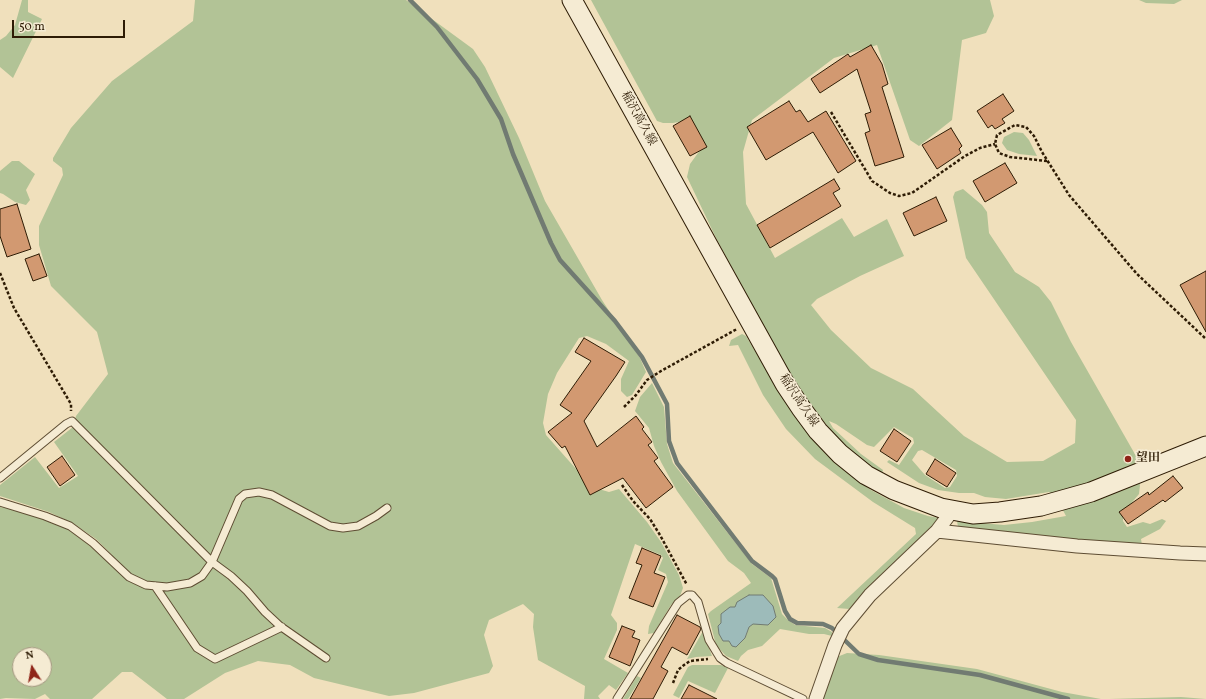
<!DOCTYPE html>
<html>
<head>
<meta charset="utf-8">
<style>
	body { margin:0 }
	#map { position:relative; width:1206px; height:699px; overflow:hidden; background:#f0e0bc; font-family:Vollkorn,serif }
	canvas { display:block }
	.north { position:absolute; left:12px; top:647px; width:40px; height:40px; box-sizing:border-box; background:#f5ebd3; border:1px solid #a59881; border-radius:50%; rotate:349deg; font-size:11px; font-weight:700; line-height:16px; text-align:center; color:#2e1c05 }
	.north::after { content:''; display:block; margin:auto; width:14px; height:18px; background:#8f2418; clip-path:polygon(50% 0,100% 100%,50% 72%,0 100%) }
	.scale { position:absolute; left:12px; top:20px; width:113px; height:18px; box-sizing:border-box; border:2px solid #2e1c05; border-top:0; padding-left:5px; font-size:12px; line-height:14px; white-space:nowrap; color:#2e1c05; -webkit-text-stroke:3px #f5ebd3; paint-order:stroke }
</style>
</head>
<body>
<div id="map">
<canvas width="1206" height="699"></canvas>
<div class="north">N</div>
<div class="scale">50 m</div>
</div>
<script>
const context = document.querySelector('canvas').getContext('2d');
context.lineJoin = 'round';
function fillPath(path, color) {
  context.fillStyle = color;
  context.fill(path, 'evenodd');
}
function poly(rows) {
  const path = new Path2D();
  for (const r of rows) {
    path.moveTo(r[0], r[1]);
    for (let i = 2; i < r.length; i += 2) path.lineTo(r[i], r[i + 1]);
  }
  return path;
}
function stroke(path, color, width, dash) {
  context.strokeStyle = color;
  context.lineWidth = width;
  context.lineCap = dash ? 'butt' : 'round';
  context.setLineDash(dash || []);
  context.stroke(path);
}
function label(font, color, halo, rows, align = 'center') {
  context.font = font + ' Vollkorn,"Noto Serif JP",serif';
  context.lineWidth = 3.5;
  context.setLineDash([]);
  context.textBaseline = 'middle';
  context.strokeStyle = halo;
  context.fillStyle = color;
  for (const [text, x, y, turn = 0] of rows) {
    context.save();
    context.translate(x, y);
    context.rotate((+turn || 0) * Math.PI / 180);
    context.textAlign = isNaN(turn) ? turn : align;
    if (halo) context.strokeText(text, 0, 0);
    context.fillText(text, 0, 0);
    context.restore();
  }
}
fillPath(poly([
	[22,0,28,0,28,12,42,19,13,78,0,67,0,40,6,36,15,25],
	[195,0,406,0,473,49,485,67,519,138,545,201,602,300,640,358,646,372,632,395,627,397,621,391,621,379,629,361,606,344,587,336,579,338,557,373,548,394,543,423,546,435,592,487,609,492,619,489,647,522,661,542,679,575,683,588,680,596,671,605,654,633,648,634,649,626,668,582,666,574,658,570,663,558,661,555,635,544,611,615,617,623,617,630,604,659,628,673,616,690,609,685,598,696,600,699,584,699,585,686,538,660,533,627,534,614,523,604,489,620,484,635,493,666,489,673,414,693,389,696,314,678,290,665,258,661,225,673,184,699,167,699,132,672,122,672,92,699,50,699,45,694,35,699,6,698,0,699,0,507,21,511,45,518,66,528,89,545,103,558,112,555,96,539,74,524,49,512,0,496,0,485,35,457,59,488,78,476,54,442,73,427,76,416,108,374,97,332,51,286,39,245,39,226,63,175,62,168,53,161,53,158,71,128,112,81,193,21],
	[20,655,44,655,44,679,20,679],
	[591,0,990,0,994,16,986,33,962,40,952,120,919,146,910,140,877,45,834,58,752,120,743,152,746,204,775,258,842,218,854,237,887,219,904,256,860,276,817,299,811,305,831,330,871,368,913,389,964,436,1007,462,1043,461,1075,443,1076,420,966,258,953,197,955,192,963,189,982,205,987,212,989,233,1015,272,1039,287,1051,302,1071,342,1136,456,1140,485,1139,494,1123,513,1123,521,1127,527,1143,522,1150,524,1162,519,1166,521,1160,529,1141,539,1142,545,989,532,958,527,957,521,1004,525,1032,522,1066,516,1056,497,1049,492,1006,499,985,497,974,493,959,493,938,490,919,483,887,462,889,460,899,465,914,443,913,438,894,427,874,447,867,445,836,424,829,421,833,428,861,454,883,470,882,474,858,458,832,432,806,399,782,360,716,238,687,177,690,164,703,146,689,120,673,123,663,123,657,121],
	[922,450,956,470,957,476,950,487,945,488,925,475,912,460,918,451],
	[1139,0,1182,0,1174,4,1146,3],
	[1014,132,1023,133,1029,140,1037,156,1019,154,1007,150,1002,143,1004,137],
	[12,161,19,161,35,174,26,190,30,200,26,205,15,202,3,194,0,193,0,171],
	[742,334,746,336,776,386,804,428,823,451,847,473,871,490,904,508,928,516,939,518,921,540,849,609,837,608,916,534,915,528,873,502,815,459,786,429,763,395,738,345,729,346,731,340],
	[652,383,664,407,667,444,673,463,752,564,771,578,782,614,787,619,795,625,825,628,832,632,832,636,824,634,809,634,780,629,762,646,748,650,741,656,738,661,726,656,716,645,708,614,711,611,751,583,744,573,728,561,677,491,661,462,654,446,649,428,635,411,640,397],
	[735,607,753,623,749,627,745,638,736,647,729,641,718,626],
	[703,631,712,656,696,657,687,659],
	[847,653,879,655,977,669,1062,692,1101,699,819,699,837,657],
	[692,665,721,665,728,668,715,693,688,681,679,698,673,695,688,667],
	[637,676,641,678,628,699,623,699],
	[1181,697,1206,699,1109,699]
]), '#b2c396');
const water = poly([
	[749,595,763,595,773,606,776,617,768,625,753,624,749,627,745,638,736,647,732,646,729,641,723,641,719,634,718,626,721,623,721,614,730,607,735,607,737,602,749,595]
]);
fillPath(water, '#9dbbba');
stroke(water, '#717b72', 1);
stroke(poly([
	[410,0,437,27,477,79,501,119,513,154,551,243,560,260,615,321,642,357,667,404,669,441,677,463,752,561,772,576,775,579,785,611,790,619,797,623,823,624,832,628,859,654,878,660,980,675,1068,699]
]), '#717b72', 4.5);
const building = poly([
	[871,45,882,64,888,84,882,87,904,157,875,166,865,133,870,131,865,114,871,112,857,69,820,93,811,79,848,54,850,57,871,45],
	[1003,94,1014,111,1002,119,1005,123,995,129,992,125,988,128,977,111,1003,94],
	[789,101,796,112,800,110,808,122,826,111,856,161,838,173,813,132,766,160,747,127,789,101],
	[690,116,707,147,690,156,673,126,690,116],
	[951,128,962,146,959,149,961,153,937,169,922,145,951,128],
	[1005,163,1017,183,985,202,973,181,1005,163],
	[834,179,840,189,833,193,841,206,770,248,757,225,834,179],
	[936,197,947,221,914,236,903,213,936,197],
	[17,204,31,249,7,257,0,236,0,209,17,204],
	[39,254,47,276,33,281,25,259,39,254],
	[1206,271,1206,332,1180,285,1206,271],
	[584,338,625,362,616,376,584,421,597,447,636,416,644,427,642,429,652,442,648,445,658,458,654,461,673,487,646,508,623,478,590,495,565,446,562,448,548,432,572,413,560,405,591,361,575,352,584,338],
	[894,429,911,441,897,462,880,451,894,429],
	[62,456,75,475,60,486,47,467,62,456],
	[935,459,956,473,947,487,926,474,935,459],
	[1173,476,1183,488,1165,502,1163,500,1128,524,1119,512,1148,492,1149,495,1173,476],
	[642,548,661,556,654,573,665,577,653,607,629,598,642,565,636,563,642,548],
	[677,615,700,627,701,629,687,655,672,647,661,667,668,671,653,699,630,699,677,615],
	[622,626,635,631,632,637,640,640,630,666,609,657,622,626],
	[689,685,717,699,681,699,689,685]
]);
fillPath(building, '#d29971');
stroke(building, '#2e1c05', 1);
const service = poly([
	[0,478,66,424,72,421,212,562,202,576,190,583,167,587,146,585,129,577,93,543,70,526,45,516,0,502],
	[155,586,197,648,215,659,282,627],
	[326,658,280,626,265,612,247,591,231,576,212,562,239,499,245,494,259,492,272,495,330,526,343,528,358,526,376,516,387,508],
	[617,699,678,603,688,595,692,595,698,602,709,640,720,658,727,663,803,699]
]);
const minor = poly([
	[937,531,1077,546,1180,553,1206,554],
	[816,699,835,645,843,628,870,595,937,531,952,511]
]);
const secondary = poly([
	[572,0,785,384,801,408,818,431,840,454,866,475,894,490,941,508,973,514,1000,512,1041,506,1091,492,1206,446]
]);
stroke(service, '#5e4d33', 9);
stroke(minor, '#5e4d33', 15);
stroke(secondary, '#2e1c05', 21);
stroke(poly([
	[831,112,872,181,890,193,899,196,912,193,965,156,980,148,995,144],
	[1047,161,1010,157,999,153,995,144,997,135,1015,125,1026,127,1034,136,1042,152,1069,195,1137,274,1206,339],
	[0,273,14,308,71,404,71,411],
	[624,407,636,395,647,380,661,371,737,329],
	[622,485,633,501,650,519,660,535,687,585],
	[673,683,678,670,684,665,690,661,708,659]
]), '#2e1c05', 2.5, [3, 2]);
stroke(service, '#f5ebd3', 7);
stroke(minor, '#f5ebd3', 13);
stroke(secondary, '#f5ebd3', 19);
for (const [x, y, r, color] of [
	[1128,459,4,"#8f2418"]
]) {
  const dot = new Path2D();
  dot.arc(x, y, r, 0, 2 * Math.PI);
  context.fillStyle = color;
  context.fill(dot);
  stroke(dot, '#f5ebd3', 1.5);
}
label('12px', '#2e1c05', '#f5ebd3', [
	["稲沢高久線",638,119,61],
	["稲沢高久線",798,401,56]
]);
label('bold 12px', '#2e1c05', '#f5ebd3', [
	["望田",1136,459]
], 'left');
</script>
</body>
</html>
